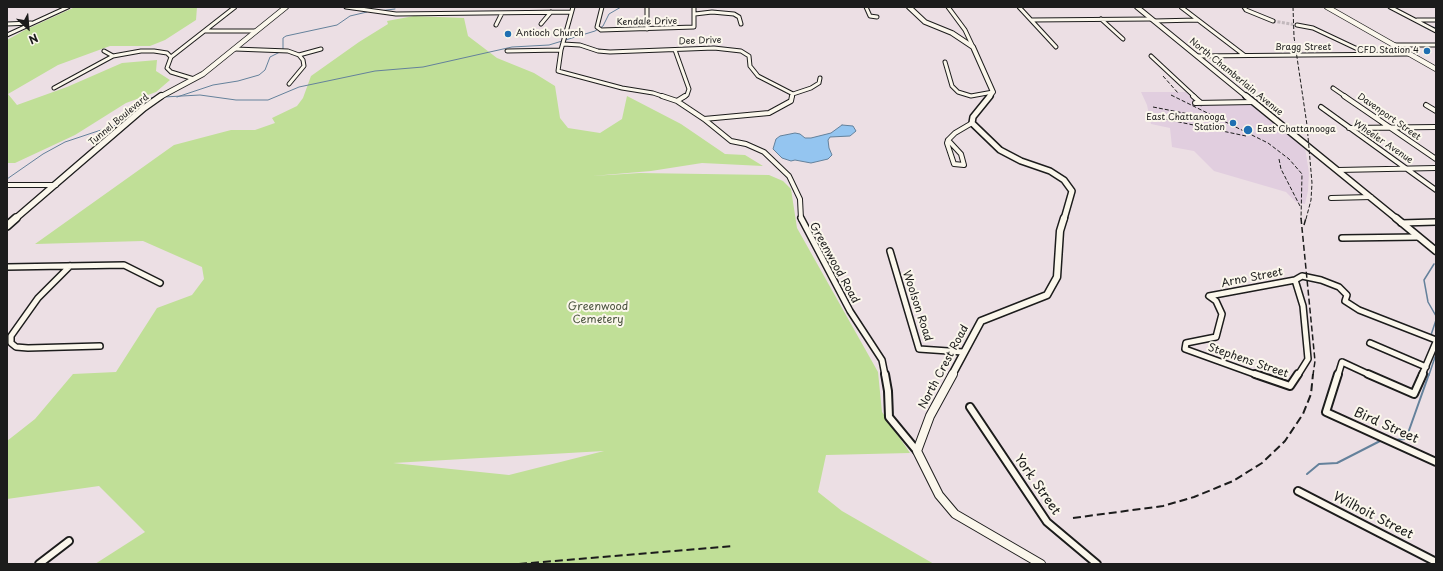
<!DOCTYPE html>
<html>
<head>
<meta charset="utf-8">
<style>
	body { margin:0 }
	#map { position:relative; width:1443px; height:571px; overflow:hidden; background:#ecdfe4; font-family:"Playpen Sans",sans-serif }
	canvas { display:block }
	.frame { position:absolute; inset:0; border:8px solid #1c1c1c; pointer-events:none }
	.north { position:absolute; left:8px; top:8px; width:40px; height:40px; -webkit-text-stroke:3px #fbf7ec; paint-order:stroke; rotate:154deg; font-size:11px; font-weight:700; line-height:16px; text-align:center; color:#1c1c1c }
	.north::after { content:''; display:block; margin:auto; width:14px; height:18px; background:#1c1c1c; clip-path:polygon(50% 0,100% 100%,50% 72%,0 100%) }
</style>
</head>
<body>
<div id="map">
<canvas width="1443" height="571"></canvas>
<div class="frame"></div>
<div class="north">N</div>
</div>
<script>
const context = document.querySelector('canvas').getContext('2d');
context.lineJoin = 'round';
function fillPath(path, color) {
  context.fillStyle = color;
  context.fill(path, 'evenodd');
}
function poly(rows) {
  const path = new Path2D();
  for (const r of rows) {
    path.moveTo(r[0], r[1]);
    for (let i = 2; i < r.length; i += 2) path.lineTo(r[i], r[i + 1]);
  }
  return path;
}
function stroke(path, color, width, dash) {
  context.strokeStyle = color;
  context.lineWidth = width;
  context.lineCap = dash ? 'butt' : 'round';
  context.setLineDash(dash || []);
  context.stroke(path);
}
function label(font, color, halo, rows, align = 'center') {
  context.font = font + ' "Playpen Sans",sans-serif';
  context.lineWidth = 4;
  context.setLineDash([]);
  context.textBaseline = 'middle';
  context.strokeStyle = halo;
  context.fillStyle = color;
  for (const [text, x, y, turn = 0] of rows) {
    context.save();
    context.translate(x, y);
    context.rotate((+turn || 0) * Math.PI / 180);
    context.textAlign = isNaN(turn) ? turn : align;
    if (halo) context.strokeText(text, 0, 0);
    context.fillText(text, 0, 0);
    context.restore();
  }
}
fillPath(poly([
	[1141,92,1186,92,1197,103,1253,103,1305,148,1309,173,1308,191,1305,204,1296,202,1286,192,1214,171,1194,151,1172,147,1170,128,1151,124,1147,105]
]), '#e1cedf');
fillPath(poly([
	[75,7,197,7,196,20,165,40,150,46,110,46,58,65,8,94,17,105,67,87,122,63,157,60,156,71,170,80,156,92,126,103,75,135,15,163,7,163,7,40,25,30],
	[414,16,464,18,468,36,497,58,534,73,555,86,560,118,568,128,600,133,622,119,627,96,681,124,725,154,745,155,763,166,702,163,651,171,592,176,640,173,769,175,783,181,791,189,797,228,878,372,882,412,910,453,826,455,818,492,842,511,934,564,95,564,145,532,99,486,7,499,7,441,35,419,73,374,116,372,157,308,192,295,204,279,202,267,143,241,35,244,174,145,231,130,255,130,275,123,272,118,297,106,303,98,311,76,359,42,388,24,387,21],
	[604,451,509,475,393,463]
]), '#c0df97');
const water = poly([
	[842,125,853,126,856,131,850,136,830,137,828,140,829,148,832,155,828,159,811,163,795,160,791,161,782,158,773,149,776,139,780,136,795,133,800,134,805,138,811,138,831,133,842,125]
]);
fillPath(water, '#94c5f0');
stroke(water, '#64819b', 1);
stroke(poly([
	[379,11,395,9],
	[1432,27,1436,28],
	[283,49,283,38,286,36,337,25,350,16,367,12],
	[164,97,200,95,236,100,268,100,299,87,375,71,423,67,512,47,549,45,595,31,603,26,609,14,621,7],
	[177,97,213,85,238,81,259,75,265,70,270,57,280,52],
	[7,179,43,154,65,142,116,125,125,119,128,108,146,99,156,97]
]), '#64819b', 1);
stroke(poly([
	[1434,264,1424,280,1428,302,1436,316],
	[1431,335,1436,320],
	[1429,375,1436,354]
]), '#64819b', 1.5);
stroke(poly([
	[1394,440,1405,439,1407,436,1429,374],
	[1307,474,1319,464,1337,463,1382,440]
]), '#64819b', 2);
stroke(poly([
	[1273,21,1297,25]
]), '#c2b8bc', 3, [3, 1.5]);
const minorFar3 = poly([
	[346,7,396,14,571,12],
	[573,7,561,50,558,71,622,88,653,93,665,97],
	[602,7,597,27,601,30,694,27,694,7],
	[647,7,647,29],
	[866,7,870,16,877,17],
	[948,7,965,30,973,47],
	[1019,7,1056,47],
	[1181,7,1244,55],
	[1244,7,1246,10,1273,21],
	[1390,7,1436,31],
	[695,14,712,12,734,14,739,17,741,24],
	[1101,19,1123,39],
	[1031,20,1151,19],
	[1417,20,1436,20],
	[1154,21,1198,20],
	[7,24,31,23],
	[541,24,551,12],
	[496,25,502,13],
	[1297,25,1313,28,1366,53],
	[206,31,256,31],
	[7,35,68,7],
	[563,44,580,45,598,51,610,52,714,48,741,51,749,56,750,66,758,76,793,94,792,97],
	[1395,45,1436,45],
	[235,49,288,51,299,55,303,60,304,66,289,84],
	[675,50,689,89,687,95,684,97],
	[104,51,113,56],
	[507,51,561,50],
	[299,55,321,49],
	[1151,56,1195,97],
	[1197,56,1410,54],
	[171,57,235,7],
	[171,57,167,68,171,72,194,79],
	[945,62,952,86,958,92,971,96,993,92],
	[54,88,113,56,141,51,154,51,167,53,171,57],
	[1333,88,1346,97],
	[793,94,811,88,819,83,820,78]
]);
const minorFar2 = poly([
	[662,96,677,101,704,119,731,141,746,144,764,152,789,176,800,199,801,219],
	[1193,96,1201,103],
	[1344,96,1436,159],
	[677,101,685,96],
	[1195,103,1254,102],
	[1426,105,1436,111],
	[1321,107,1436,190],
	[704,119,769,113,791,101,792,96],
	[1349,128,1436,127],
	[948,140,961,154,964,165,954,164,947,143,948,140],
	[948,140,955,133,972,123],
	[1338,170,1436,168],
	[7,185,56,185],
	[1331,198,1371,197]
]);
const minorFar1 = poly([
	[801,218,850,311,882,360,885,375],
	[1401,223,1436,222],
	[1342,238,1418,237],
	[890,251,919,349,963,352],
	[70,266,38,298,11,336,11,343,16,347,28,348,100,346],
	[7,267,124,265,160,283],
	[1295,280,1303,306,1308,359,1298,375],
	[1295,280,1302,276,1321,280,1339,287,1347,295,1345,301,1359,310,1436,340],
	[1370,343,1426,367],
	[1257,375,1185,349,1186,343,1216,337,1222,314,1216,301,1209,296,1295,280],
	[1338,375,1342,362,1370,375],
	[1422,375,1436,342]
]);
const minor = poly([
	[885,374,888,391,889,417,917,451],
	[1255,374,1290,386,1298,374],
	[1338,374,1326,412,1436,462],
	[1368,374,1414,394,1423,374],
	[970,407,1047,522,1097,564],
	[1298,491,1436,562],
	[39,564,69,541]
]);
const tertiaryFar3 = poly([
	[909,7,925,22,952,33,973,47,993,92,989,97],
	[1137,7,1247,97]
]);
const tertiaryFar2 = poly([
	[990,96,973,117,972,123,1000,150,1021,161,1050,171,1064,180,1072,191,1064,219],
	[1246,96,1397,219]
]);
const tertiaryFar1 = poly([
	[1396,218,1436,251],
	[952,375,981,321,1047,295,1057,277,1060,231,1064,218]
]);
const tertiary = poly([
	[953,374,930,416,917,451,939,495,955,514,1041,564]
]);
const secondaryFar2 = poly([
	[1327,7,1436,69],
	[160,97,203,74,286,7]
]);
const secondaryFar1 = poly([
	[15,219,144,108,161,96]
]);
const secondary = poly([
	[7,226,16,218]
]);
stroke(minorFar3, '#1c1c1c', 5);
stroke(minorFar2, '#1c1c1c', 6);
stroke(minorFar1, '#1c1c1c', 8);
stroke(minor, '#1c1c1c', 10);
stroke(tertiaryFar3, '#1c1c1c', 6);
stroke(tertiaryFar2, '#1c1c1c', 8);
stroke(tertiaryFar1, '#1c1c1c', 9);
stroke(tertiary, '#1c1c1c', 10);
stroke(secondaryFar2, '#1c1c1c', 6);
stroke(secondaryFar1, '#1c1c1c', 8);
stroke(secondary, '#1c1c1c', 10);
stroke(minorFar3, '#fbf7ec', 3);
stroke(minorFar2, '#fbf7ec', 4);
stroke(minorFar1, '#fbf7ec', 5);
stroke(minor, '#fbf7ec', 6);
stroke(tertiaryFar3, '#fbf7ec', 4);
stroke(tertiaryFar2, '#fbf7ec', 5);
stroke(tertiaryFar1, '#fbf7ec', 6);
stroke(tertiary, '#fbf7ec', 8);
stroke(secondaryFar2, '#fbf7ec', 4.5);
stroke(secondaryFar1, '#fbf7ec', 5.5);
stroke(secondary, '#fbf7ec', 7);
stroke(poly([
	[1293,7,1294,37,1307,125,1312,183,1311,200,1306,219],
	[1163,76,1178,93],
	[1171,95,1268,143,1289,159,1302,174,1301,219],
	[1153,107,1189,114,1223,125],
	[1160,118,1246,136],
	[1279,159,1281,169,1300,206]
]), '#1c1c1c', 1, [4, 2]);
stroke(poly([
	[1301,218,1315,361,1313,375],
	[1304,225,1306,218]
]), '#1c1c1c', 1.5, [6, 3]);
stroke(poly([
	[1073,518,1163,506,1194,497,1233,481,1262,463,1285,441,1303,414,1311,394,1313,374],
	[519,564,734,546]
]), '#1c1c1c', 2, [8, 4]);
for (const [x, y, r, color] of [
	[508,34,4,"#1f6fb2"],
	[1427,51,4,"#1f6fb2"],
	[1233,123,4,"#1f6fb2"],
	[1248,130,5,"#1f6fb2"]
]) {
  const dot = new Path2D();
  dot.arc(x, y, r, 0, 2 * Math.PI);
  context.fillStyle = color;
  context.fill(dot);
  stroke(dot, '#fbf7ec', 1.5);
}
label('9px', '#1c1c1c', '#fbf7ec', [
	["Kendale Drive",647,22,-1],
	["Dee Drive",700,41,-2],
	["Bragg Street",1303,48],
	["North Chamberlain Avenue",1236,77,39],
	["Davenport Street",1389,117,35],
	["Tunnel Boulevard",119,120,-40],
	["Wheeler Avenue",1383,142,34]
]);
label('9px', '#1c1c1c', '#fbf7ec', [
	["Antioch Church",516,34],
	["CFD Station 4",1419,51,"right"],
	["East Chattanooga",1225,118,"right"],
	["Station",1225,128,"right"],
	["East Chattanooga",1257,130]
], 'left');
label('11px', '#1c1c1c', '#fbf7ec', [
	["Greenwood Road",834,263,61],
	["Arno Street",1252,278,-11],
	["Woolson Road",917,306,72],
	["Stephens Street",1248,361,19],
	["North Crest Road",944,367,-62]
]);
label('11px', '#4d5641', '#fbf7ec', [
	["Greenwood",598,307],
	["Cemetery",598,320]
]);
label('13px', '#1c1c1c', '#fbf7ec', [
	["Bird Street",1386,426,24],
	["York Street",1037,485,55],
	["Wilhoit Street",1373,516,27]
]);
</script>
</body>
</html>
